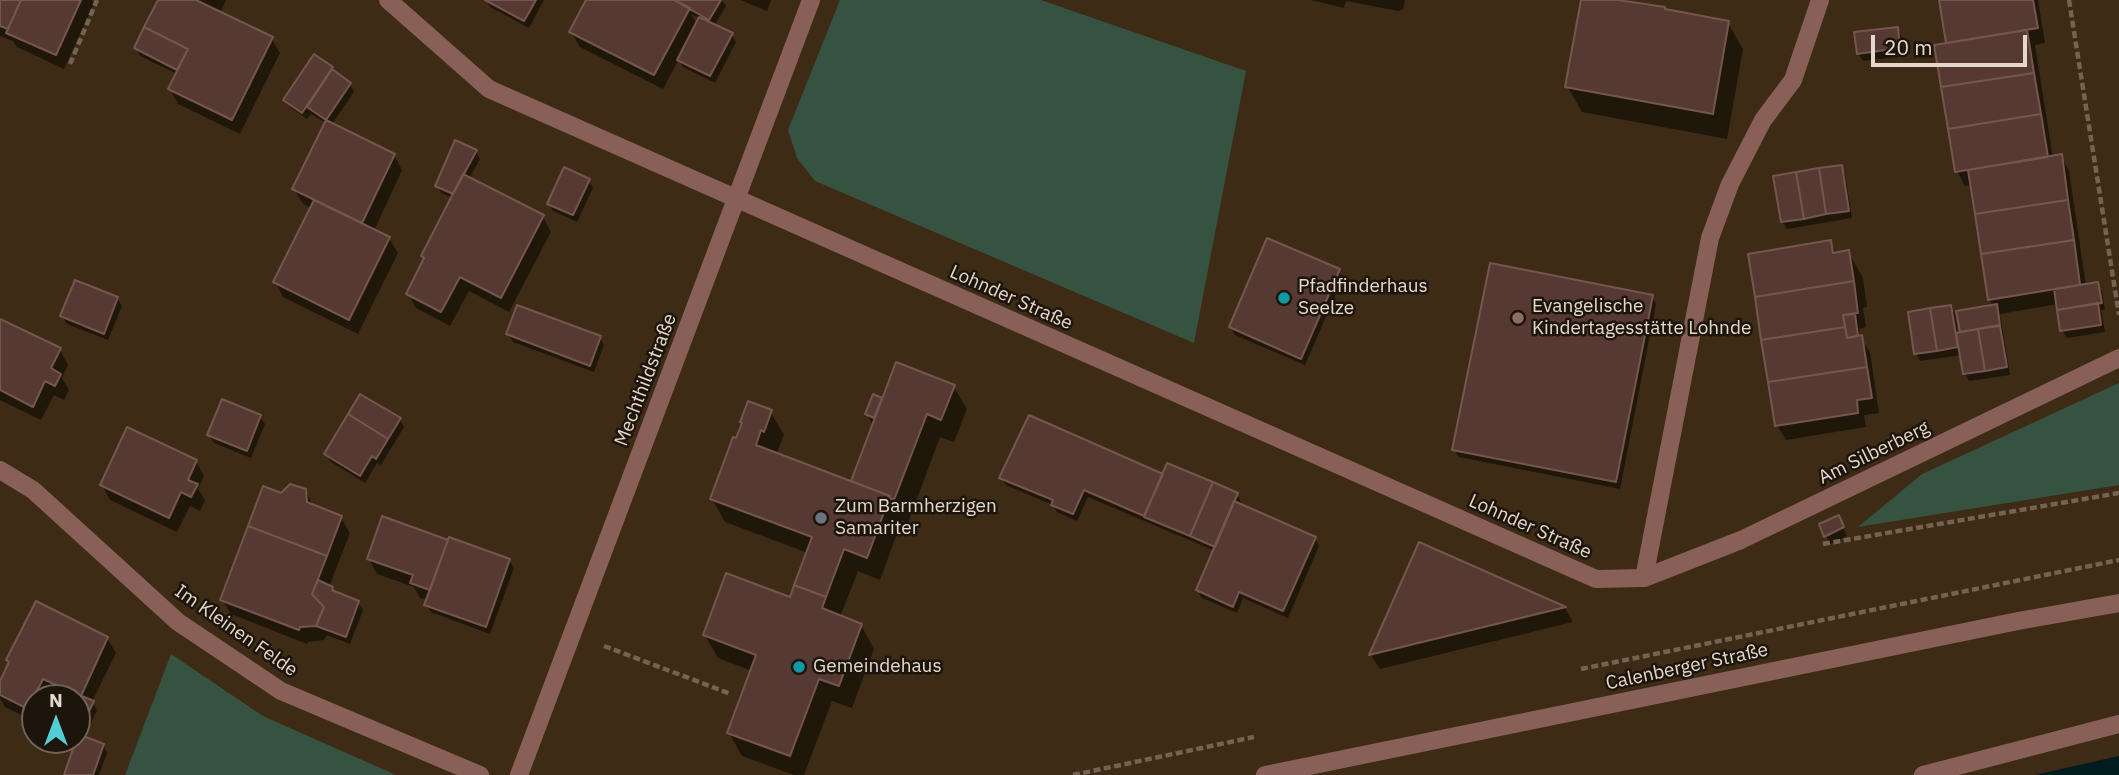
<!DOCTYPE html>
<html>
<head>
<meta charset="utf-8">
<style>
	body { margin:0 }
	#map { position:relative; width:2119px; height:775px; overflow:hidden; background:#3d2b15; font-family:"IBM Plex Sans",sans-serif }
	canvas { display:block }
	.north { position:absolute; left:21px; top:684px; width:70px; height:70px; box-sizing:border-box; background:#1d150c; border:2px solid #6d6358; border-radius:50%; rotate:0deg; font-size:19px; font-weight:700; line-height:28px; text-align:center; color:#e4d8cb }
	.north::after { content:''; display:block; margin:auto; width:24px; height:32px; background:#52ccd5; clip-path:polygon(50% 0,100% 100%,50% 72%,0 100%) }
	.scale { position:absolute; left:1871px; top:35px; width:156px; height:32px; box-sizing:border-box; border:4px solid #e4d8cb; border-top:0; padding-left:9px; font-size:21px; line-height:24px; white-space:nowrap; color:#e4d8cb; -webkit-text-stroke:5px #1d150c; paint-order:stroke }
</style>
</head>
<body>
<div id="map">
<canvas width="2119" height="775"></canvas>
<div class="north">N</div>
<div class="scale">20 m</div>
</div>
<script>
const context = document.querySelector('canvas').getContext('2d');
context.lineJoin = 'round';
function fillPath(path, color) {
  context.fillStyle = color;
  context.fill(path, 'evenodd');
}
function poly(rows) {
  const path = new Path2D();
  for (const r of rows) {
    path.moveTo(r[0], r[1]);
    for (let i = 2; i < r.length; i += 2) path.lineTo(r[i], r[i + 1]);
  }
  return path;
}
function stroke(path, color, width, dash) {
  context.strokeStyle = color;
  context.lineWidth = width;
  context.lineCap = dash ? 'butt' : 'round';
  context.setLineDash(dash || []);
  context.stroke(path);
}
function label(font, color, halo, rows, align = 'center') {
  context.font = font + ' "IBM Plex Sans",sans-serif';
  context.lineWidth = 5;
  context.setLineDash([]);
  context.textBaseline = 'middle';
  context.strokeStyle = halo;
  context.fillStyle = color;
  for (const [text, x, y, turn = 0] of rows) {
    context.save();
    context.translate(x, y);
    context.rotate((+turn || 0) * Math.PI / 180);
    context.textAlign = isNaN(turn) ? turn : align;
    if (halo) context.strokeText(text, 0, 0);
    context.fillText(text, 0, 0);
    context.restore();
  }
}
fillPath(poly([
	[840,0,1041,0,1246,71,1194,343,815,181,797,158,788,130],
	[2119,383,2119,485,1858,527,1922,474],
	[171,654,263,716,396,775,125,775]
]), '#365240');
fillPath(poly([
	[2119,756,2119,775,2035,775]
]), '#001c1e');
fillPath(poly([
	[0,0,92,0,94,4,64,69,17,47,13,41,0,36],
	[160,0,226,0,220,13,271,38,280,53,240,134,178,104,170,89,177,74,140,56,136,48],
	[486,0,544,0,529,28,490,7],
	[588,0,722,0,726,6,714,26,732,35,736,42,715,83,683,67,679,59,663,89,580,47,571,32],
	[691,14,700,19,697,24],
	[740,0,771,0,767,11],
	[1311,0,1405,0,1403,10,1398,11,1346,1,1344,8],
	[1582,0,1612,0,1728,23,1743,49,1727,139,1582,112,1567,86],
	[1941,0,2038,0,2045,43,2035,45,2053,158,2061,156,2069,171,2086,286,2097,284,2102,292,2105,310,2101,310,2105,332,2067,338,2062,330,2058,304,2000,314,2010,375,1969,381,1965,374,1962,355,1920,361,1916,354,1910,313,1950,307,1955,314,1958,334,1962,334,1958,312,1993,306,1989,299,1972,185,1965,186,1957,171,1948,45],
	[1897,28,1901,36,1904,56,1863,61,1858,53],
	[315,57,350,84,354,92,332,124,394,155,402,170,374,231,389,238,398,253,358,334,283,297,275,282,311,208,303,204,294,189,326,123,311,114,307,119,290,107,285,100],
	[476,151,480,159,469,179,543,217,551,232,509,312,469,291,450,326,416,308,408,293,425,260,423,256,453,198,441,193,437,186],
	[1841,167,1845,174,1852,218,1787,229,1782,222],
	[588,180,593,188,577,222,553,211,549,204],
	[1830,242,1837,254,1848,252,1863,278,1867,307,1863,308,1866,327,1859,329,1860,337,1870,352,1879,413,1864,415,1866,427,1786,440,1777,425],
	[1338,271,1343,278,1305,365,1235,335,1230,327],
	[1652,297,1656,304,1620,489,1459,457,1454,450],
	[117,298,122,306,108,340,67,324,62,316],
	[0,321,60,350,68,365,62,378,69,390,64,400,54,395,41,420,0,400],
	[508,334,600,338,604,345,594,372,513,342],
	[953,386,967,409,954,442,940,437,908,523,902,520,880,580,858,571,840,617,861,625,874,649,852,708,832,701,804,775,794,775,742,756,729,733,752,671,718,658,705,635,791,599,808,553,725,522,712,499,738,440,770,411,784,435,776,455,852,484,875,423,871,422,867,414,874,397,883,400],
	[260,417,265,424,251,458,214,443,209,435],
	[400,419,404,427,381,465,377,463,365,483,331,462,326,454],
	[196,461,204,476,198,489,205,500,200,511,190,506,177,532,110,500,102,485],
	[1163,477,1237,494,1241,502,1240,506,1315,538,1319,546,1288,618,1243,598,1237,613,1202,598,1197,590,1215,551,1088,497,1077,521,1057,512,1053,505,1006,485,1001,478],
	[305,491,314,506,341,518,350,533,329,587,335,593,358,603,363,610,350,644,327,635,324,640,308,642,307,644,231,614,222,599,281,495],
	[1821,525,1842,525,1847,536,1830,544],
	[446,542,509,560,514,568,490,634,431,612,426,605,428,600,420,598,414,587,377,574,369,559],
	[1420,545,1565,608,1573,622,1380,669,1371,655],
	[107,638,116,653,92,702,97,710,84,738,103,745,107,753,99,775,66,775,77,738,77,698,63,698,51,693,49,698,35,698,35,722,5,707,0,698,0,685]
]), '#0007');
const building = poly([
	[0,0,21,0,8,29,0,26,0,0],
	[21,0,81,0,56,55,6,33,21,0],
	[158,0,196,0,273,37,232,120,168,89,188,49,144,27,158,0],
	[485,0,536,0,524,21,485,0],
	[586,0,674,0,690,8,654,75,569,32,586,0],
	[674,0,721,0,709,20,674,0],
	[1581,0,1618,0,1665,7,1665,9,1729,21,1713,114,1565,87,1581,0],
	[1939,0,2033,0,2038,28,1946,43,1939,0],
	[699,17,733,33,710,76,677,60,699,17],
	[144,27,188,49,177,70,134,48,144,27],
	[1898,27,1900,48,1857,54,1854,32,1898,27],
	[2027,30,2034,73,1941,87,1934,45,2027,30],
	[314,54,333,67,302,113,283,100,314,54],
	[332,69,351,83,326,120,307,107,332,69],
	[2034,73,2041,114,1948,129,1941,87,2034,73],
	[2041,114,2048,157,1955,172,1948,129,2041,114],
	[326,120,395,154,362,223,292,189,326,120],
	[455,140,477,150,453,194,435,186,455,140],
	[2062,154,2068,200,1975,214,1968,170,2062,154],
	[1842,165,1849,211,1826,214,1819,168,1842,165],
	[564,167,590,179,573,215,547,204,564,167],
	[1819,168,1826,214,1804,219,1796,172,1819,168],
	[1796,172,1804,219,1781,222,1773,176,1796,172],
	[463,174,544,215,501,298,460,277,441,312,406,294,424,258,421,256,463,174],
	[314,200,390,237,349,320,273,282,314,200],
	[2068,200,2074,240,1981,254,1975,214,2068,200],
	[1267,238,1340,269,1301,359,1229,327,1267,238],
	[1831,240,1833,253,1849,250,1854,281,1755,297,1748,254,1831,240],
	[2074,240,2080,285,1988,300,1981,254,2074,240],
	[1490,263,1653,295,1616,482,1452,450,1490,263],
	[75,280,118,297,104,334,60,316,75,280],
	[1854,281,1858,313,1843,315,1845,327,1761,340,1755,297,1854,281],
	[2098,282,2102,303,2057,310,2054,289,2098,282],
	[2098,303,2101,325,2060,331,2057,310,2098,303],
	[1997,304,2000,325,1960,332,1956,311,1997,304],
	[517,305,601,336,590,366,506,334,517,305],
	[1951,305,1958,347,1937,351,1930,308,1951,305],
	[1930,308,1937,351,1914,354,1908,312,1930,308],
	[1855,314,1858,336,1847,338,1843,315,1855,314],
	[0,319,61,348,51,368,61,374,55,386,45,381,33,407,0,390,0,319],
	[2000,326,2007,367,1985,371,1978,329,2000,326],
	[1845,327,1847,338,1862,335,1867,367,1768,382,1761,340,1845,327],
	[1978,329,1985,371,1963,374,1956,333,1978,329],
	[896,362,955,385,941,420,927,414,894,500,889,498,890,496,851,481,896,362],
	[1867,367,1872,398,1857,400,1858,413,1775,426,1768,382,1867,367],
	[360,394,401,418,388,439,348,414,360,394],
	[873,394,882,398,874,418,865,414,873,394],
	[222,399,261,415,247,451,207,435,222,399],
	[748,401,772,410,764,432,761,430,756,445,890,496,867,558,844,549,826,597,794,585,812,537,710,499,733,437,736,438,742,423,740,422,748,401],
	[348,414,388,439,376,459,372,456,360,476,324,454,348,414],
	[1029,415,1163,474,1144,516,1084,490,1073,514,1051,505,1053,500,999,478,1029,415],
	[127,427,197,460,188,480,198,484,191,497,181,492,169,518,100,485,127,427],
	[1167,463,1213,482,1190,536,1144,517,1167,463],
	[1213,482,1238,493,1215,547,1190,536,1213,482],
	[290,484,306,489,307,502,342,516,327,556,248,526,263,486,281,493,290,484],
	[1234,501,1316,537,1283,611,1239,592,1233,607,1196,590,1234,501],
	[1839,515,1844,527,1824,537,1819,524,1839,515],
	[382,516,448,540,430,590,410,583,413,575,367,559,382,516],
	[248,526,327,556,312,594,324,607,316,626,300,627,299,630,220,600,248,526],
	[449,537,510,559,486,627,424,605,449,537],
	[1419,542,1566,607,1369,655,1419,542],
	[726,573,790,597,794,585,826,597,822,608,862,624,839,686,819,679,790,756,727,733,756,655,703,635,726,573],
	[318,580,333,587,332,590,359,601,346,637,316,626,324,607,312,594,318,580],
	[36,601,108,637,81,696,43,679,28,709,0,695,0,681,9,662,6,660,36,601],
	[72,692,94,701,78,734,77,698,69,698,72,692],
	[78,734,104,744,93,775,64,775,78,734]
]);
fillPath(building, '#573933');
stroke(building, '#75564f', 2);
stroke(poly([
	[2069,0,2119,315],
	[70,64,97,0],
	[1823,544,2119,493],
	[604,646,731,694],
	[1581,669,2119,560],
	[1073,775,1254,737]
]), '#736350', 4.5, [7, 3.5]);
stroke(poly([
	[388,0,489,89,1596,579,1644,578,1741,540,2119,358],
	[0,470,33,490,178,622,281,691,480,775],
	[1644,578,1710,238,1730,184,1763,120,1793,80,1820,0],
	[519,775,811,0],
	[1265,775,2018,621,2119,603],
	[1923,775,2119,724]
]), '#886058', 18);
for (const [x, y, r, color] of [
	[1284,298,7,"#0f9aa8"],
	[1518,318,7,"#8d6e63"],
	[821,518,7,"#6b7280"],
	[799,667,7,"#0f9aa8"]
]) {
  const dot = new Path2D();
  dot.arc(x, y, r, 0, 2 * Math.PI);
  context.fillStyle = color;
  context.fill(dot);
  stroke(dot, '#1d150c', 2.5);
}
label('19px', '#e4d8cb', '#1d150c', [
	["Pfadfinderhaus",1298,287],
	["Seelze",1298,309],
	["Evangelische",1532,307],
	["Kindertagesstätte Lohnde",1532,329],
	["Zum Barmherzigen",835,507],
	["Samariter",835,529],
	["Gemeindehaus",813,667]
], 'left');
label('19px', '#e4d8cb', '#1d150c', [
	["Lohnder Straße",1011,298,24],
	["Mechthildstraße",646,380,-69],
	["Am Silberberg",1874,453,-26],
	["Lohnder Straße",1530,527,24],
	["Im Kleinen Felde",236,631,35],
	["Calenberger Straße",1687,667,-12]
]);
</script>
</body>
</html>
